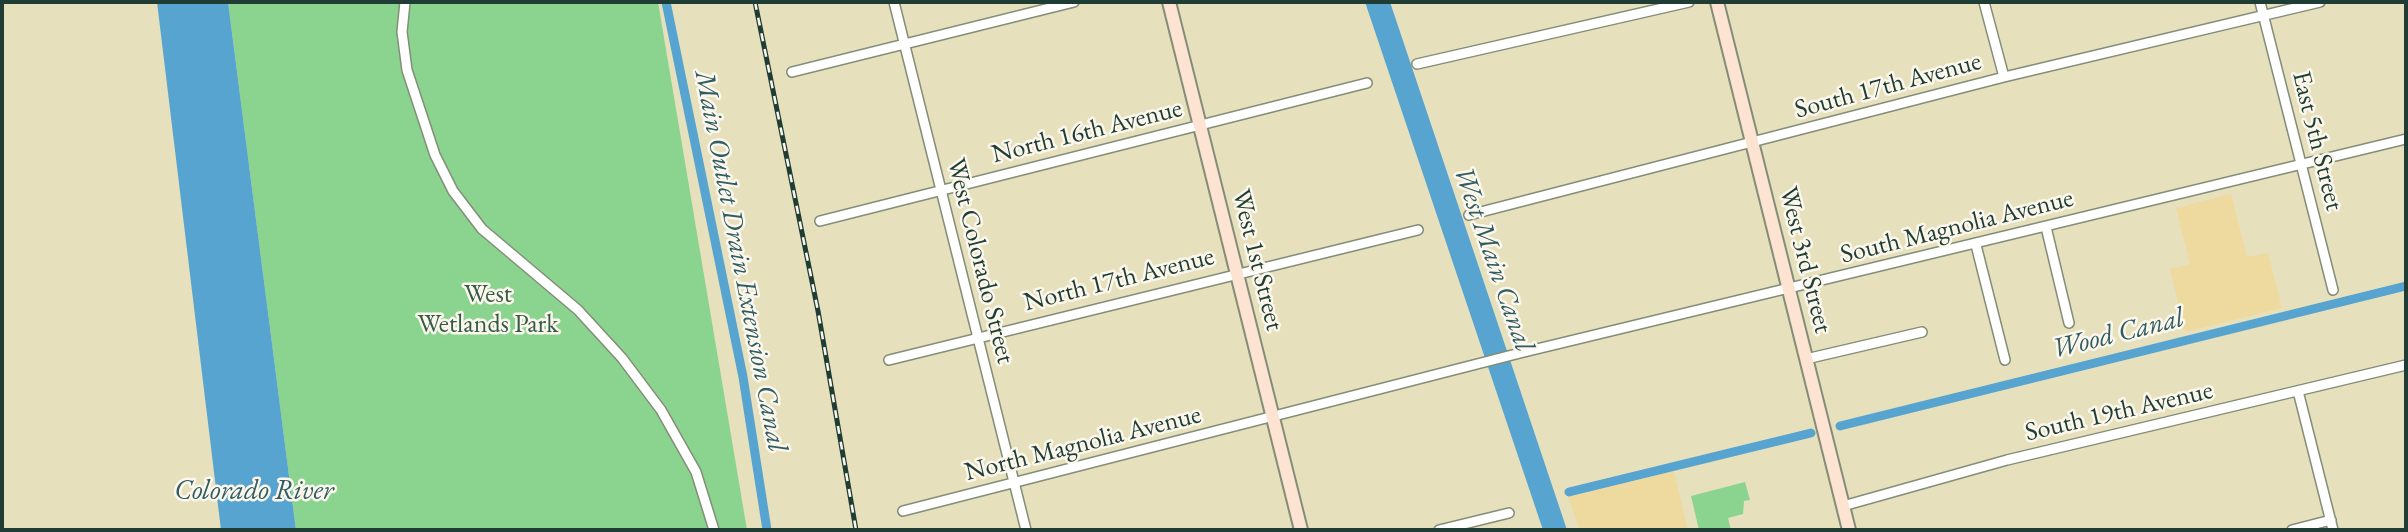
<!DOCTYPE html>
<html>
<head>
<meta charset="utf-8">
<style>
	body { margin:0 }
	#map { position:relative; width:2408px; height:532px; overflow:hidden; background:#e7e0bd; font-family:"EB Garamond",serif }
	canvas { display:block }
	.frame { position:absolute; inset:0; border:4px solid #1f3d34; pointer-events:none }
</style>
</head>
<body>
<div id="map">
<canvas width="2408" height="532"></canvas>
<div class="frame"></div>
</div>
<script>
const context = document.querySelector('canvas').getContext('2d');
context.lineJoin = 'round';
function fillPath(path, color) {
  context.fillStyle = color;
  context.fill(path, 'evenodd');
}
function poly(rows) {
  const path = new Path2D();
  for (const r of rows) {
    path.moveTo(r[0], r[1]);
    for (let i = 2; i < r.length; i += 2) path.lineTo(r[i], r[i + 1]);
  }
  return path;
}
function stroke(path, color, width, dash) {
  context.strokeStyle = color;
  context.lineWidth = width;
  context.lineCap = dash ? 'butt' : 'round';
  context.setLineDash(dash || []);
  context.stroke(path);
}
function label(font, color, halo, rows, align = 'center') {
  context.font = font + ' "EB Garamond",serif';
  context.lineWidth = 5;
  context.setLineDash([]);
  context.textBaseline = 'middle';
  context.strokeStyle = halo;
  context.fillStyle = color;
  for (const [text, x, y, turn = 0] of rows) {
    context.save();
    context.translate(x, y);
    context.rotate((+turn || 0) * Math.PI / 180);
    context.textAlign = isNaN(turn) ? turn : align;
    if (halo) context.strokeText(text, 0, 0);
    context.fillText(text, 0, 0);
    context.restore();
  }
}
fillPath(poly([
	[228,2,658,2,747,530,296,530],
	[1745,482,1750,500,1744,501,1743,514,1728,518,1731,530,1699,530,1691,496]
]), '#8ad490');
fillPath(poly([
	[2231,194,2247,257,2268,253,2282,308,2185,332,2170,269,2190,264,2176,208],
	[1674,471,1688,530,1580,530,1568,497]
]), '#eeda9e');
fillPath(poly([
	[157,2,228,2,296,530,221,530],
	[1365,2,1390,2,1567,530,1543,530]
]), '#56a4cf');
stroke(poly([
	[666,2,743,377,767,530],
	[1840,426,2406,286],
	[1569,492,1811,433]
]), '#56a4cf', 9);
const street = poly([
	[405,2,402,32,407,70,435,155,453,191,482,229,578,310,622,358,661,410,696,472,714,530],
	[894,2,1026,530],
	[1984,2,2004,77],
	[2260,2,2333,290],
	[1417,64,1689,2],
	[792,72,1074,2],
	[1469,215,2004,77,2320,2],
	[820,221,1367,83],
	[2046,227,2069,323],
	[1976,245,2005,360],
	[1806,359,1922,332],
	[889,360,1418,230],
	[2298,391,2333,530],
	[1843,506,2007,460,2406,365],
	[903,511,1520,353,2406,139],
	[1439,530,1509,513],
	[2292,530,2331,520]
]);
const secondary = poly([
	[1169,2,1301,530],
	[1717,2,1849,530]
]);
stroke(street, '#838e78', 12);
stroke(secondary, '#838e78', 16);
stroke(street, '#fff', 9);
stroke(secondary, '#fde3d1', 12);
const rail = poly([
	[755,2,818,311,856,530]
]);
stroke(rail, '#1f3d34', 5);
stroke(rail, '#fbf7ec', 2.5, [8]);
label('26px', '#1f3d34', '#fbf7ec', [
	["South 17th Avenue",1888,86,-15],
	["North 16th Avenue",1087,132,-14],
	["East 5th Street",2317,141,76],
	["South Magnolia Avenue",1957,227,-14],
	["West 1st Street",1257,260,76],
	["West 3rd Street",1805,260,76],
	["West Colorado Street",980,261,76],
	["North 17th Avenue",1119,280,-14],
	["South 19th Avenue",2119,412,-13],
	["North Magnolia Avenue",1083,444,-14]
]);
label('26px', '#345b46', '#fbf7ec', [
	["West",488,295],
	["Wetlands Park",488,325]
]);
label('italic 28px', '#305c62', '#fbf7ec', [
	["West Main Canal",1493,259,71],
	["Main Outlet Drain Extension Canal",740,261,79],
	["Wood Canal",2118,334,-14],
	["Colorado River",254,491]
]);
</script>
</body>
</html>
